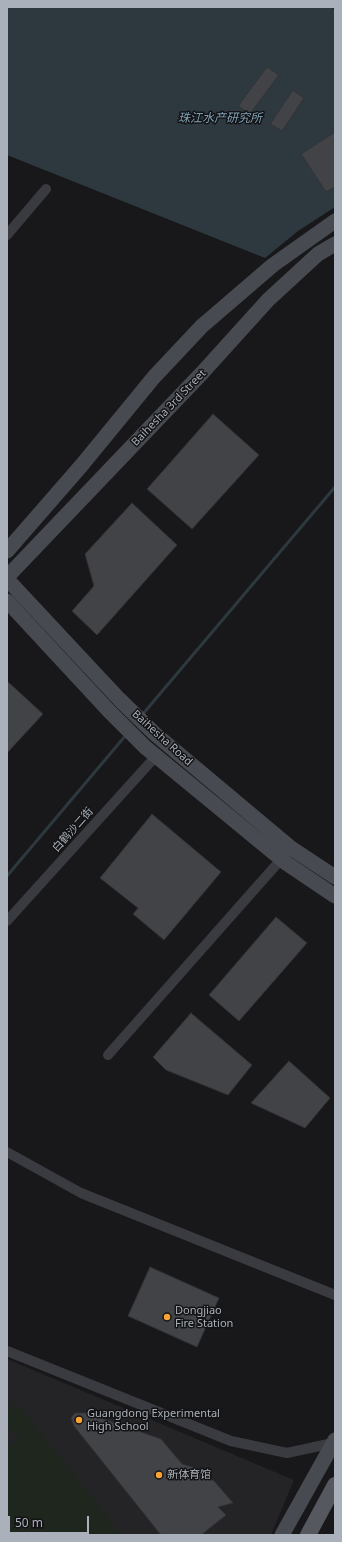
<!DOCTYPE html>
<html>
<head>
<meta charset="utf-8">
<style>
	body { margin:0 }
	#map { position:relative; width:342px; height:1542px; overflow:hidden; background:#18181a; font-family:"Noto Sans",sans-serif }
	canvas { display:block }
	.frame { position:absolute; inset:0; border:8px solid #aab1ba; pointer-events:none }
	.scale { position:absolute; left:8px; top:1516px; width:81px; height:18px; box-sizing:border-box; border:2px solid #aab1ba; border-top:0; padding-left:5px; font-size:12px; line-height:14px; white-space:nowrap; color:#aab1ba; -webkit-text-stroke:3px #131315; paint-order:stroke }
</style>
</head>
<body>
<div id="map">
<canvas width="342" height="1542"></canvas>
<div class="frame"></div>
<div class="scale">50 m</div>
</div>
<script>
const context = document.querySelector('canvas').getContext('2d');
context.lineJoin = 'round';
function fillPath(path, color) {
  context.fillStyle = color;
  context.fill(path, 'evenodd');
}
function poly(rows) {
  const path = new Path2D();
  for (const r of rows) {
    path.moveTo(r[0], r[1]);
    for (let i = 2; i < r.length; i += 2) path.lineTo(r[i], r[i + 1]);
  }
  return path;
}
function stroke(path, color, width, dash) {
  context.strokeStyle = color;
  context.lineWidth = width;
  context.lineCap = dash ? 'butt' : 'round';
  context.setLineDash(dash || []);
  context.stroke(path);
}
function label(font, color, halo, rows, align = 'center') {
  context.font = font + ' "Noto Sans","Noto Sans SC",sans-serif';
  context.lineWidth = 3;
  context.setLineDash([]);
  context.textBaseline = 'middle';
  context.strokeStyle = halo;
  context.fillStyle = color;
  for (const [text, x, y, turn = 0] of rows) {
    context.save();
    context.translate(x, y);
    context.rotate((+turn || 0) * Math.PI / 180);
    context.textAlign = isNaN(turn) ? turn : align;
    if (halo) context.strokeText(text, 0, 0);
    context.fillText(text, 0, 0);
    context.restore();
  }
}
fillPath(poly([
	[7,1359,294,1480,271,1535,7,1535]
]), '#242427');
fillPath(poly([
	[16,1403,35,1426,122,1535,7,1535,7,1449,21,1437,7,1430,7,1410]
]), '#1e261e');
fillPath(poly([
	[7,7,332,7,335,11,335,207,298,231,265,258,7,155]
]), '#2d393f');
stroke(poly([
	[142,715,335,487],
	[7,876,126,735]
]), '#2d393f', 3);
const building = poly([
	[267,67,279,75,250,114,238,106,267,67],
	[293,90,304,98,282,131,270,124,293,90],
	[335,132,335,187,326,192,301,154,335,132],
	[213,414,259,455,192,529,147,489,213,414],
	[132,503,177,545,97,635,72,611,94,586,85,554,132,503],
	[7,681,43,714,7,753,7,681],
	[152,814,221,872,164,940,133,914,138,908,100,878,152,814],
	[276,917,307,943,239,1021,209,995,276,917],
	[191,1013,252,1065,228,1095,166,1070,153,1057,191,1013],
	[289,1061,330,1098,305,1128,251,1103,289,1061],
	[150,1267,219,1298,197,1347,128,1316,150,1267],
	[75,1413,86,1413,161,1439,182,1464,195,1468,215,1482,233,1503,218,1507,226,1515,201,1535,161,1535,74,1426,71,1418,75,1413]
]);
fillPath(building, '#424347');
stroke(building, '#323236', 1);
stroke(poly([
	[7,235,46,189],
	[7,921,156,756],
	[108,1055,284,856],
	[7,1152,81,1193,335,1295],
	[7,1351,231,1441,287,1453,333,1443]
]), '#393b40', 10);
stroke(poly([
	[7,551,81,466,154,377,202,326,273,265,335,221],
	[7,577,202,373,268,300,318,254,335,244],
	[7,579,119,699,155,734,291,848,335,877],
	[7,601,109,711,145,747,286,863,335,896],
	[282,1535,335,1440]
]), '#474a50', 15);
stroke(poly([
	[308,1535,335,1485]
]), '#55585f', 16);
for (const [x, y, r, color] of [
	[167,1317,4,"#f8a333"],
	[79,1420,4,"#f8a333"],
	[159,1475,4,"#f8a333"]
]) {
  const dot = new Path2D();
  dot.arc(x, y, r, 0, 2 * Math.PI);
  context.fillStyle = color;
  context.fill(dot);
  stroke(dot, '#131315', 1.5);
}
label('11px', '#aab1ba', '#131315', [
	["Baihesha 3rd Street",169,408,-46],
	["Baihesha Road",162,738,42],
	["白鹤沙二街",73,830,-48]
]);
label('11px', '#aab1ba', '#131315', [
	["Dongjiao",175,1311],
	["Fire Station",175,1324],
	["Guangdong Experimental",87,1414],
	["High School",87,1427],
	["新体育馆",167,1475]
], 'left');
label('italic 12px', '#80a2b6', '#131315', [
	["珠江水产研究所",220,119]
]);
</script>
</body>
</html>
